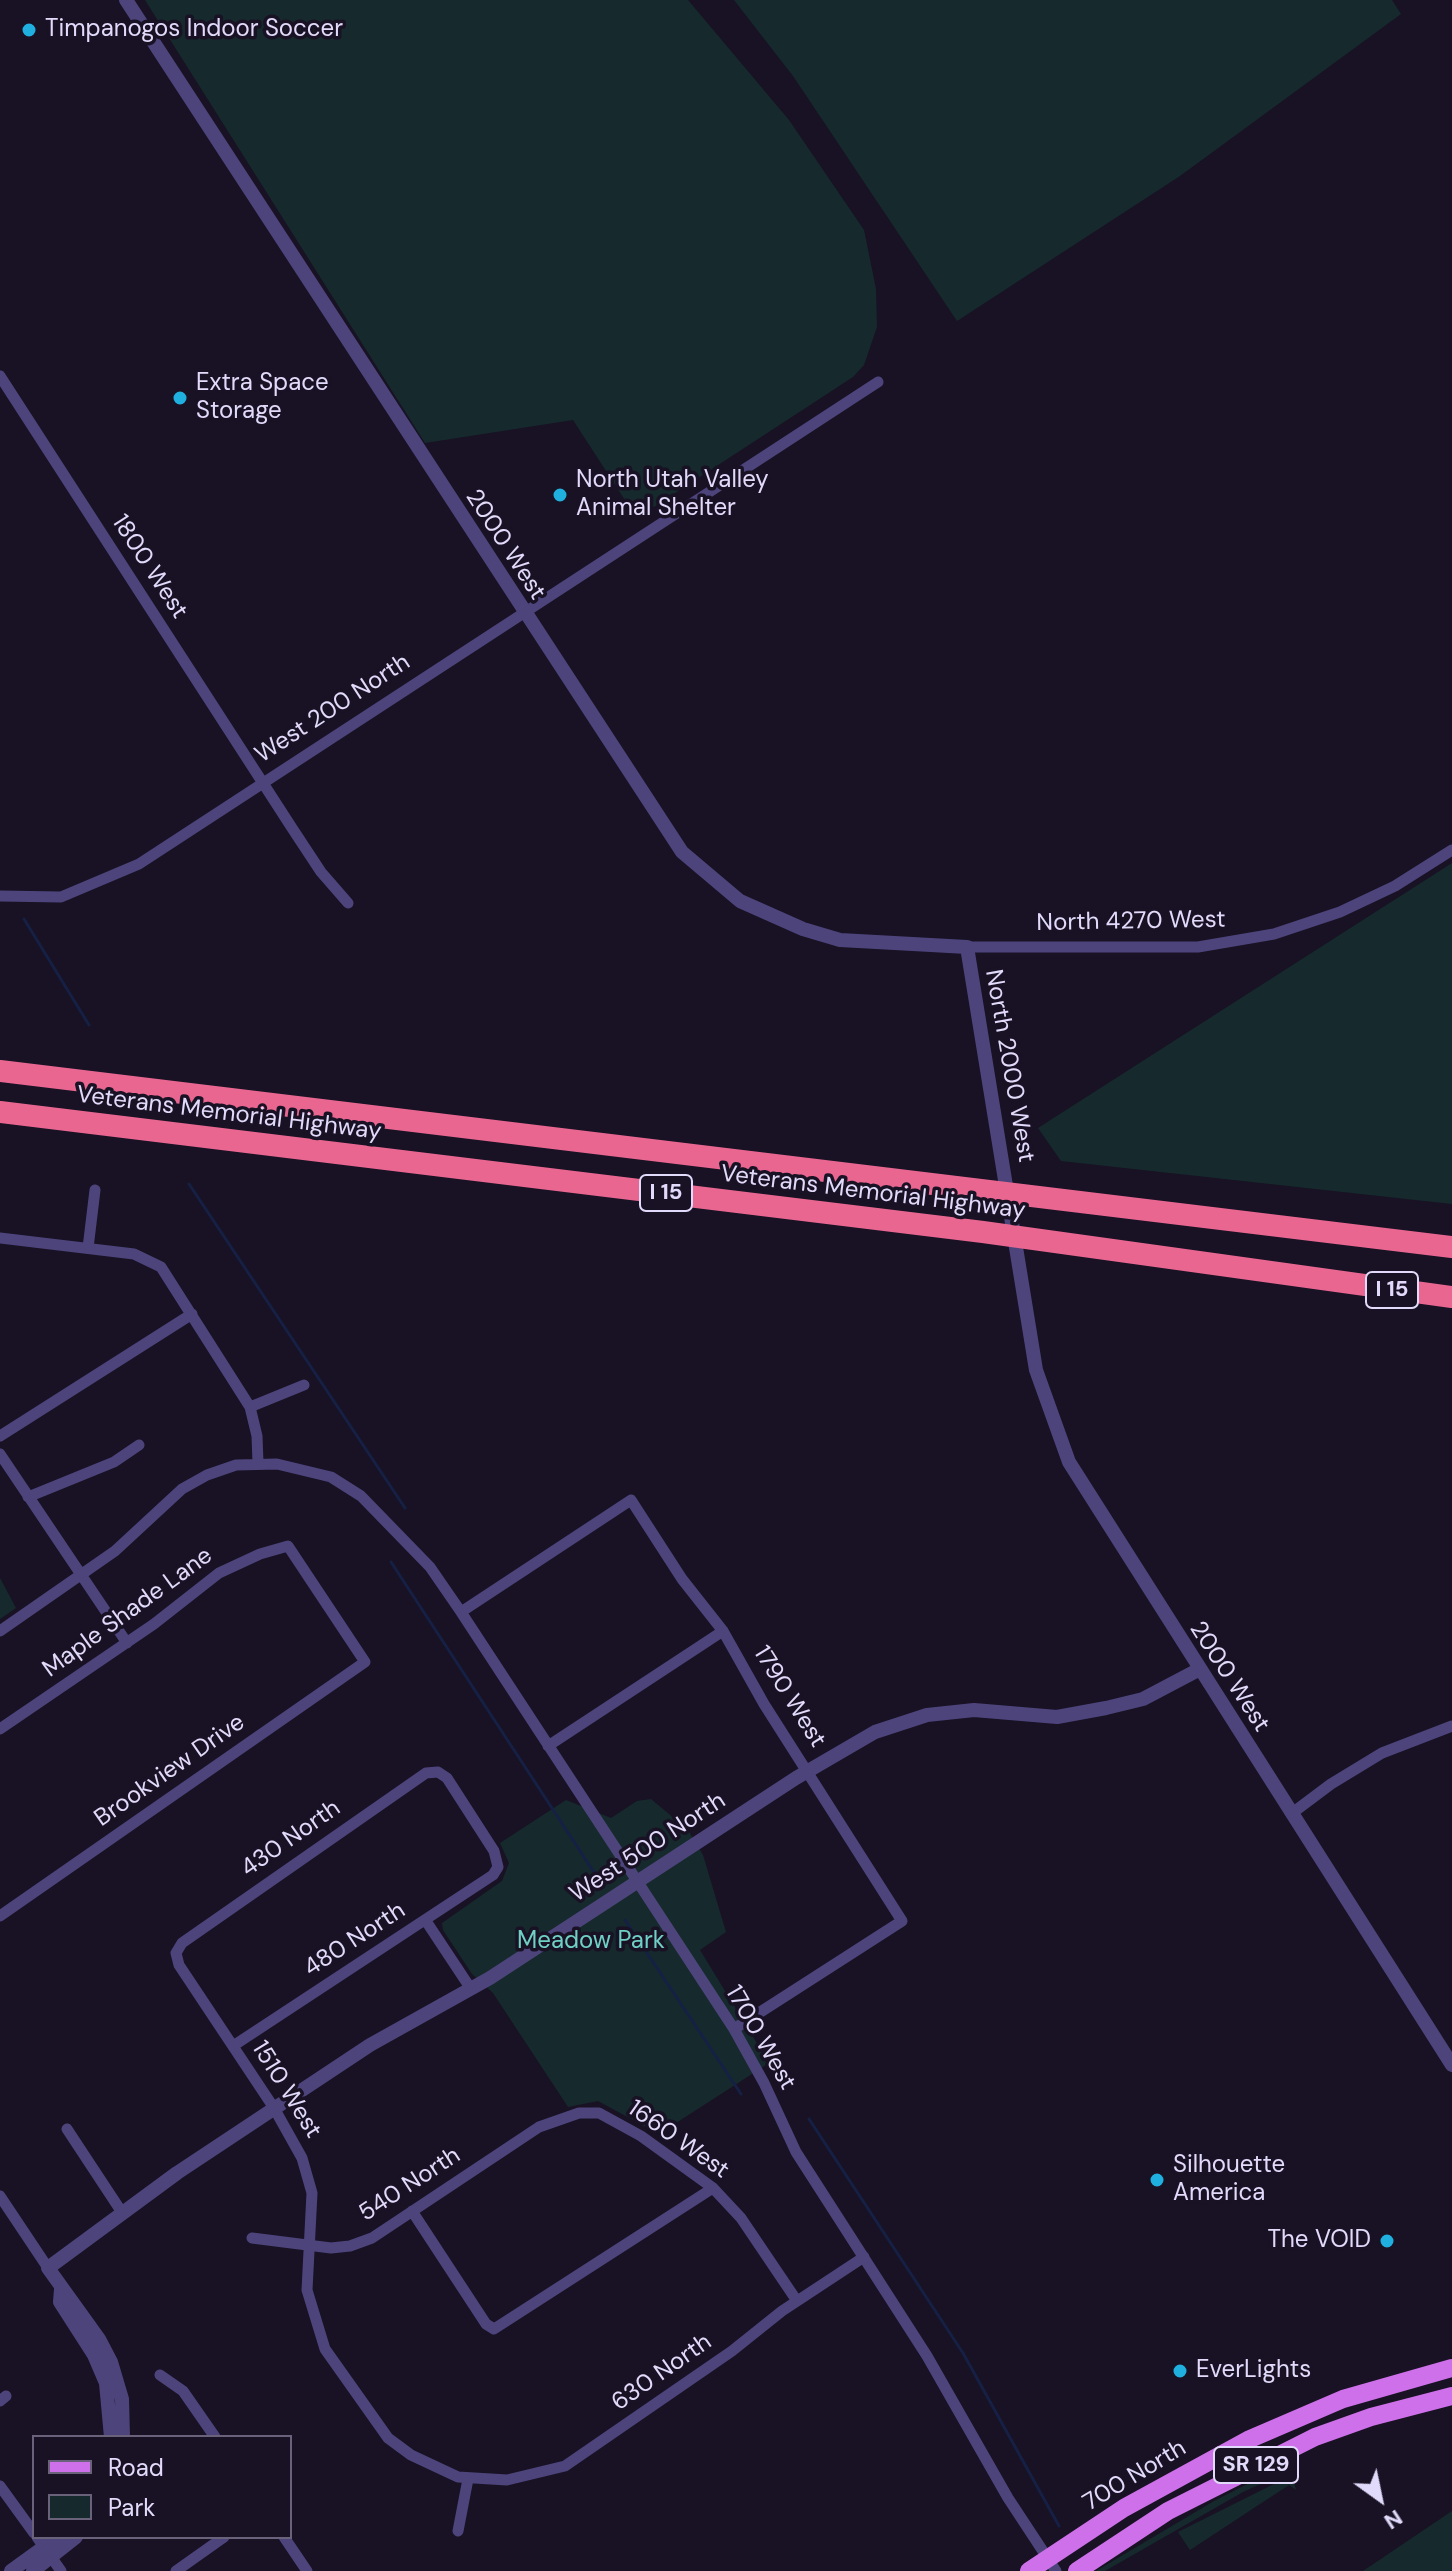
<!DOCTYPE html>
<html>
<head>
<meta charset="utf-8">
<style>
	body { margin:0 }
	#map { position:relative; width:1452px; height:2571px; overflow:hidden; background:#181224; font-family:"DM Sans",sans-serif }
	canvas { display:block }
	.legend { position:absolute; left:32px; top:2435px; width:260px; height:104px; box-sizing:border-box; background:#181224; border:2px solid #69627a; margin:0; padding:10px 14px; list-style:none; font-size:24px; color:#e2dafa }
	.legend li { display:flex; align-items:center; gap:16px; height:40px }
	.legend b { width:40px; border:2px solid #69627a }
	.north { position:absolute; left:1340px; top:2459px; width:80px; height:80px; -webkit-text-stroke:6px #181224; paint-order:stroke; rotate:147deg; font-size:22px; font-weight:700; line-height:32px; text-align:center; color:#e2dafa }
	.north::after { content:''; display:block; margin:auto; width:28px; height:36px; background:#e2dafa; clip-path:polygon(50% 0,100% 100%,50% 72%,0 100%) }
</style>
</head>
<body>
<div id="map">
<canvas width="1452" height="2571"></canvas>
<ul class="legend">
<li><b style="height:10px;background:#cf70eb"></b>Road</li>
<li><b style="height:22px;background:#162a2d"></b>Park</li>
</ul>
<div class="north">N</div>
</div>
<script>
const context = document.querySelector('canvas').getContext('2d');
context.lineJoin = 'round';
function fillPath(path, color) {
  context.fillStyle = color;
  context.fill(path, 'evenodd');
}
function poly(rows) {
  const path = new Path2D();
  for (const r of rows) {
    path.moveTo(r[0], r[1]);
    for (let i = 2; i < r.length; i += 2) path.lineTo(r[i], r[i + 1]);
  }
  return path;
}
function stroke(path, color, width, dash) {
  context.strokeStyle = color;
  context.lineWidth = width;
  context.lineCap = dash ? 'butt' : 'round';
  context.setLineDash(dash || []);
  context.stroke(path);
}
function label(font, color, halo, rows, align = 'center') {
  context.font = font + ' "DM Sans",sans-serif';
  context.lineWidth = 7;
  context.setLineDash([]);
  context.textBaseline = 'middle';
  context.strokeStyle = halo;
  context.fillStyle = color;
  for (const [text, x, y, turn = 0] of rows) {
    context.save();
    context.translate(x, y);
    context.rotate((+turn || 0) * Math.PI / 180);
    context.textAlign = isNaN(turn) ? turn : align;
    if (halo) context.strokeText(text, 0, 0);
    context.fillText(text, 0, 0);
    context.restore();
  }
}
fillPath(poly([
	[145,0,688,0,789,120,864,230,876,289,877,327,864,365,853,377,640,516,634,514,573,420,425,443],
	[734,0,1392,0,1401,14,1180,176,957,321,793,76],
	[1452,863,1452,1204,1061,1161,1038,1128],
	[0,1578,16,1608,0,1619],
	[651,1799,688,1830,703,1855,726,1932,700,1950,769,2063,659,2134,598,2101,568,2107,493,1993,472,1974,443,1930,442,1923,502,1881,509,1863,500,1843,566,1800,611,1818,637,1801],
	[1281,2467,1287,2472,1243,2492,1105,2571,1096,2571,1214,2501],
	[1292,2475,1296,2490,1289,2485,1190,2550,1178,2532],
	[1452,2511,1452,2571,1363,2571]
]), '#162a2d');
stroke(poly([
	[24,919,89,1025],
	[189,1184,405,1508],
	[391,1562,599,1880],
	[625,1920,741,2094],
	[809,2119,963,2353,1059,2526]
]), '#152044', 3);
stroke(poly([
	[0,376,292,828,321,872,348,903],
	[0,896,61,897,139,864,878,382],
	[967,947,1198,947,1274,934,1340,912,1395,886,1452,850],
	[0,1238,134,1254,161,1267,250,1407,257,1436,258,1463],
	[88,1248,95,1190],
	[250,1407,304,1385],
	[0,1436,192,1314],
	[0,1454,127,1643],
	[28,1497,114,1462,139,1445],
	[461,1612,631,1500,682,1579,723,1631,764,1704,902,1921,734,2029],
	[0,1631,115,1551,182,1489,207,1475,236,1465,277,1464,331,1477,361,1496,430,1567,461,1612,734,2029,764,2083,796,2152,927,2356,1008,2498,1056,2571],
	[0,1729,154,1624,219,1573,260,1554,288,1546,365,1662,0,1916],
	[548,1746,723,1631],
	[1291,1814,1331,1784,1382,1753,1452,1726],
	[426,1921,471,1989],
	[233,2046,493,1875,498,1867,494,1851,447,1778,438,1772,426,1773,182,1943,176,1953,179,1965,274,2108,302,2158,312,2193,307,2290,325,2349,388,2438,411,2455,458,2477,507,2480,565,2466,732,2351,782,2311,864,2257],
	[67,2129,123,2214],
	[0,2196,48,2268],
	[412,2211,486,2324,494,2329,713,2188],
	[252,2238,331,2248,350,2246,372,2238,539,2127,579,2113,599,2113,641,2136,713,2188,741,2218,797,2301],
	[160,2375,183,2391,215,2437],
	[0,2401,6,2396],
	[0,2486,34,2533],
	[458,2531,468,2479],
	[37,2537,61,2571],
	[284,2537,307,2571],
	[176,2571,224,2537]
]), '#4e447c', 11);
stroke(poly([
	[126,0,682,852,740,901,803,929,840,940,967,947,1036,1370,1069,1462,1452,2065],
	[61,2289,60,2302,94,2355,106,2383,111,2437],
	[123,2437,122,2399,111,2362,99,2339,48,2268,177,2173,370,2045,490,1978,796,1778,875,1732,927,1715,974,1710,1057,1717,1106,1708,1143,1699,1198,1670],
	[11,2571,58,2537],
	[33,2571,76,2537]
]), '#4e447c', 14);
stroke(poly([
	[1029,2571,1124,2508,1250,2439,1343,2399,1452,2368],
	[1077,2571,1168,2511,1315,2437,1371,2417,1452,2396]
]), '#cf70eb', 18);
stroke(poly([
	[0,1071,1452,1247],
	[0,1112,983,1232,1452,1297]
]), '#e96691', 22);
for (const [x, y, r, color] of [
	[29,30,8,"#20b0df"],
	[180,398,8,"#20b0df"],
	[560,495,8,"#20b0df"],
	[1157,2180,8,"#20b0df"],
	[1387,2241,8,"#20b0df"],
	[1180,2371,8,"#20b0df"]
]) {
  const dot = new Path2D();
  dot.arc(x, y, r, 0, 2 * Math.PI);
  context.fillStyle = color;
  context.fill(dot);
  stroke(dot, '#181224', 3);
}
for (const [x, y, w] of [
	[666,1193,52],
	[1392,1290,52],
	[1256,2465,84]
]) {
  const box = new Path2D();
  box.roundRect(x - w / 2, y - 18, w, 36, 6);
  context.fillStyle = '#181224';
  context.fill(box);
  stroke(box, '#e2dafa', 2);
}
label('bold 22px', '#e2dafa', null, [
	["I 15",666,1193],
	["I 15",1392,1290],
	["SR 129",1256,2465]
]);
label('24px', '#e2dafa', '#181224', [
	["Timpanogos Indoor Soccer",45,30],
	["Extra Space",196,384],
	["Storage",196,412],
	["North Utah Valley",576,481],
	["Animal Shelter",576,509],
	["Silhouette",1173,2166],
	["America",1173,2194],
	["The VOID",1371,2241,"right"],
	["EverLights",1196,2371]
], 'left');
label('24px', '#e2dafa', '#181224', [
	["2000 West",505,545,57],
	["1800 West",149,567,57],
	["West 200 North",333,709,-33],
	["North 4270 West",1131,922,-1],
	["North 2000 West",1009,1066,80],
	["Veterans Memorial Highway",229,1114,7],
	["Veterans Memorial Highway",873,1193,7],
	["Maple Shade Lane",128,1613,-36],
	["2000 West",1229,1677,57],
	["1790 West",789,1697,58],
	["Brookview Drive",170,1771,-35],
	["430 North",291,1839,-35],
	["West 500 North",648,1848,-33],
	["480 North",355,1940,-33],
	["1700 West",760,2038,60],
	["1510 West",286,2090,58],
	["1660 West",678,2140,35],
	["540 North",410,2185,-33],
	["630 North",662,2373,-35],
	["700 North",1135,2476,-31]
]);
label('24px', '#70d0c6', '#181224', [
	["Meadow Park",591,1942]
]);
</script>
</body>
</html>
